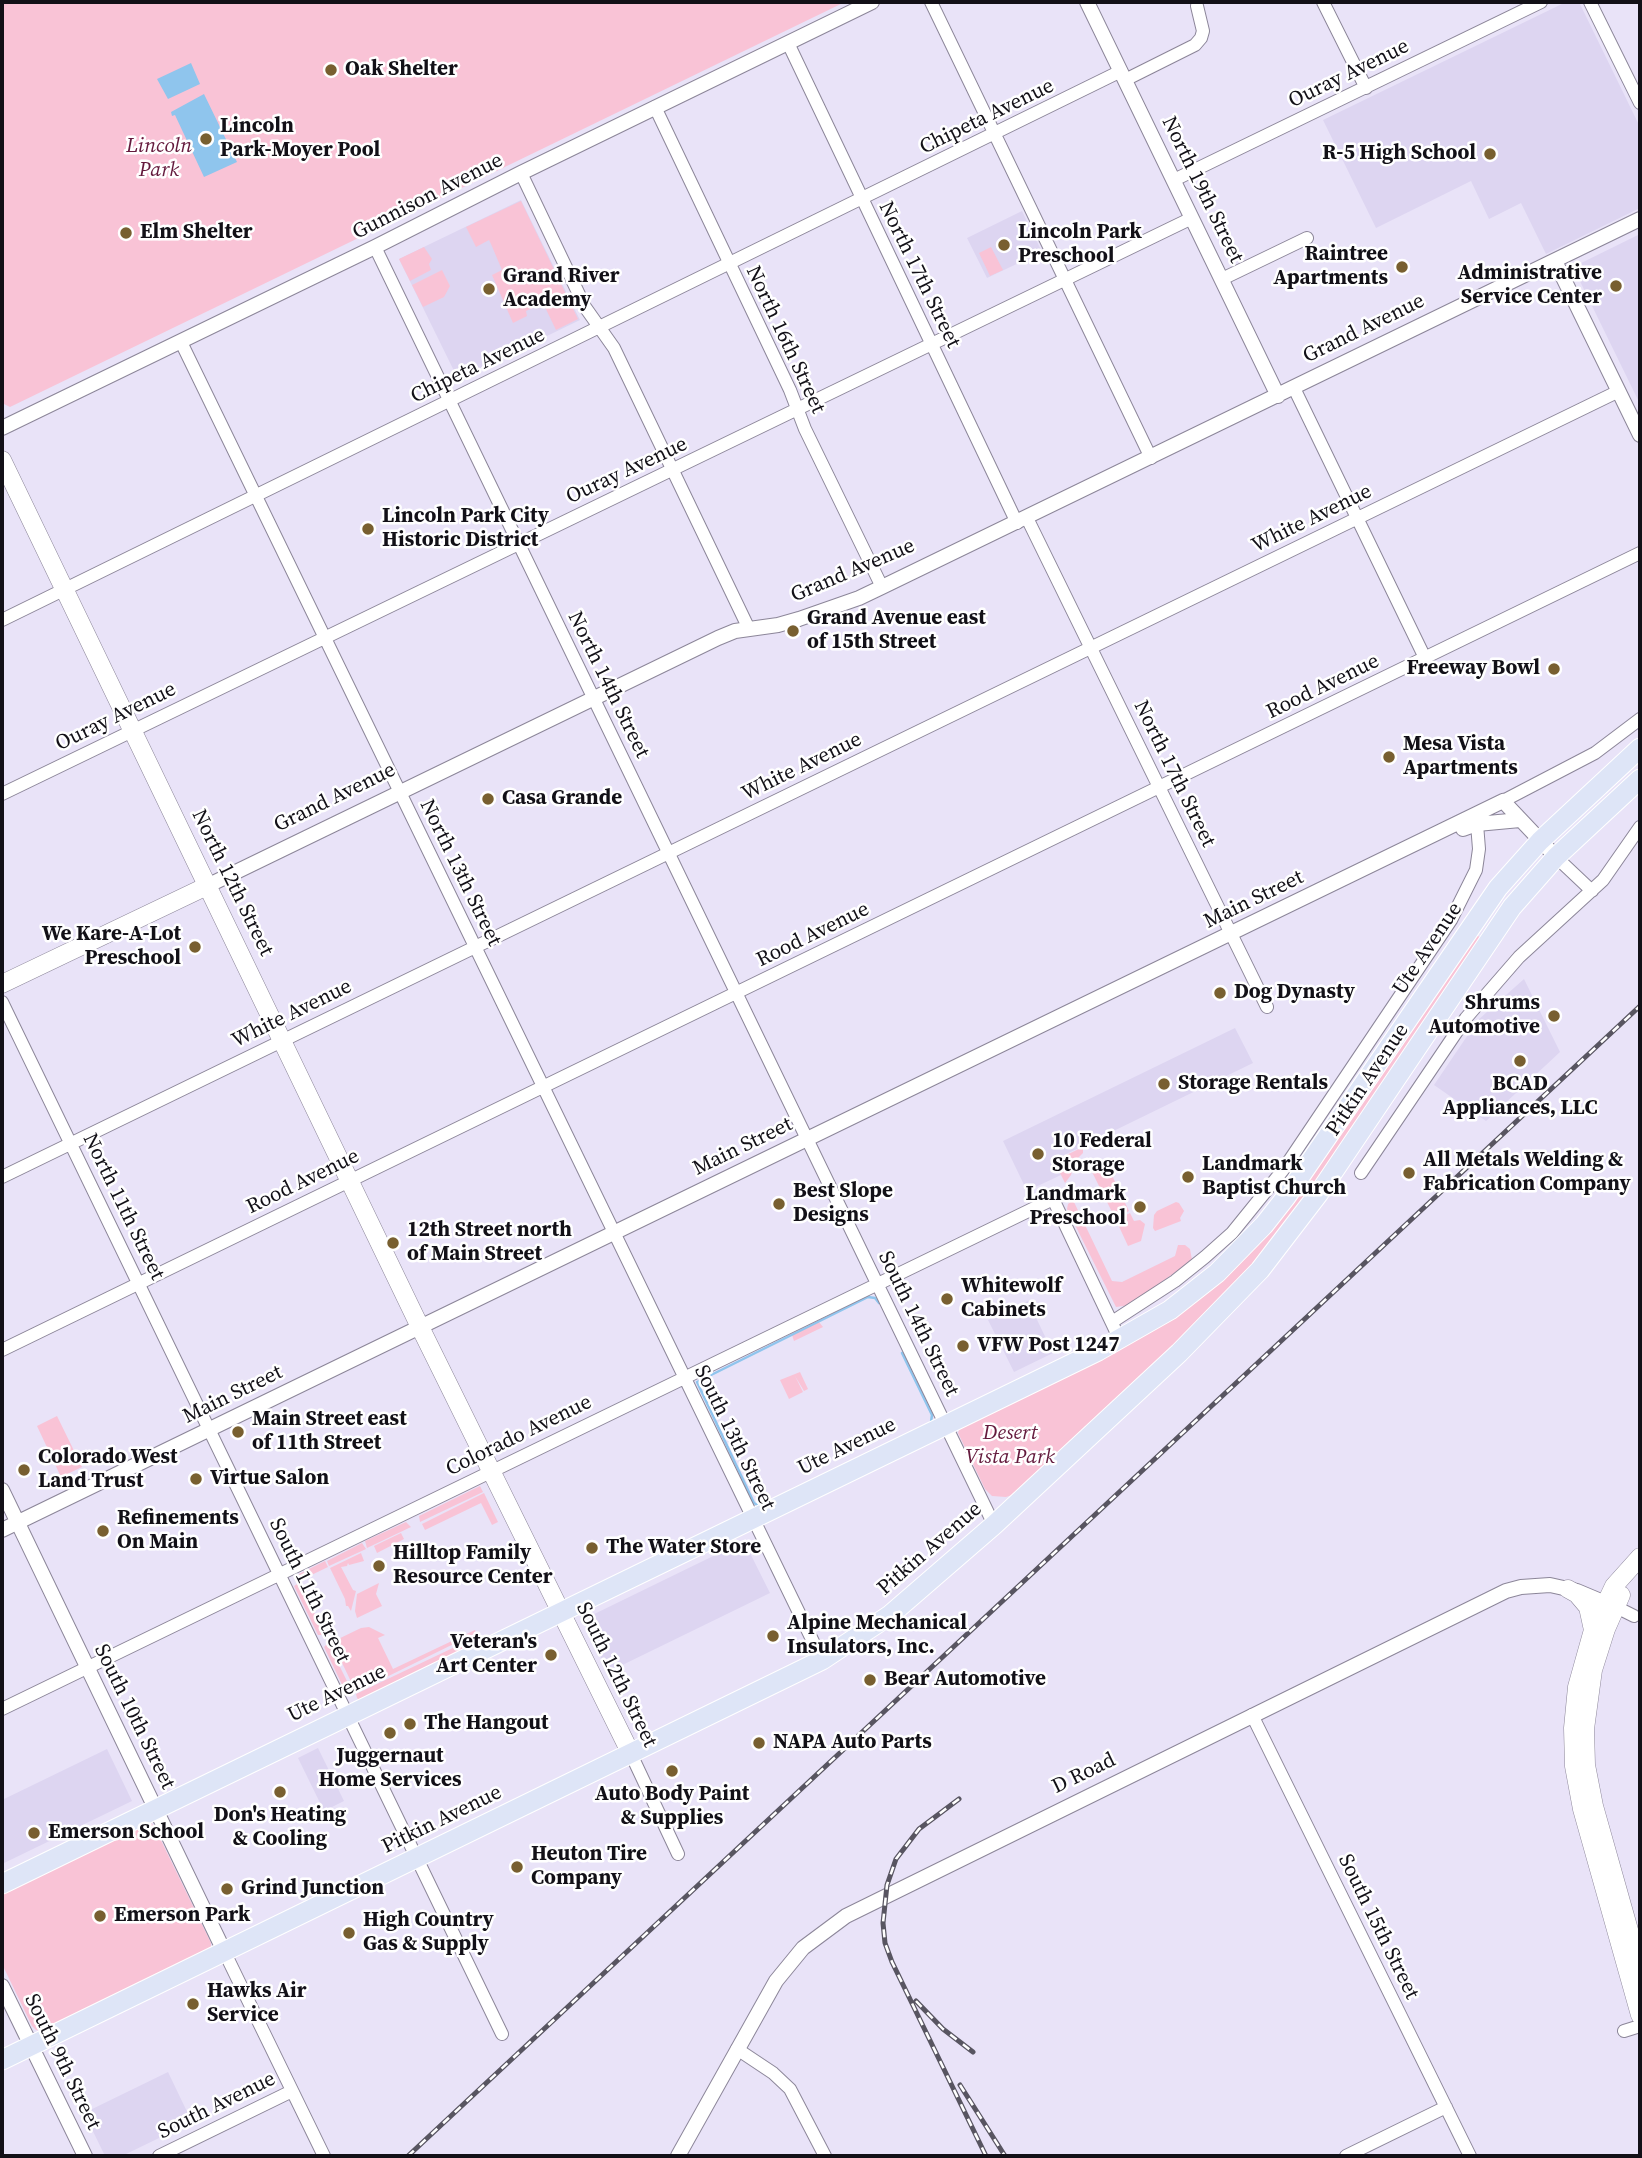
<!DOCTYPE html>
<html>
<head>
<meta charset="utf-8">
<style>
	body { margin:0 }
	#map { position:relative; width:1642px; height:2158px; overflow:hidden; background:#e9e3f8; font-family:"Source Serif 4",serif }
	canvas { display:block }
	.frame { position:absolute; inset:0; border:4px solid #121017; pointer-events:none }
</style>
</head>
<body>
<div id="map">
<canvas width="1642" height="2158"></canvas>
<div class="frame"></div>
</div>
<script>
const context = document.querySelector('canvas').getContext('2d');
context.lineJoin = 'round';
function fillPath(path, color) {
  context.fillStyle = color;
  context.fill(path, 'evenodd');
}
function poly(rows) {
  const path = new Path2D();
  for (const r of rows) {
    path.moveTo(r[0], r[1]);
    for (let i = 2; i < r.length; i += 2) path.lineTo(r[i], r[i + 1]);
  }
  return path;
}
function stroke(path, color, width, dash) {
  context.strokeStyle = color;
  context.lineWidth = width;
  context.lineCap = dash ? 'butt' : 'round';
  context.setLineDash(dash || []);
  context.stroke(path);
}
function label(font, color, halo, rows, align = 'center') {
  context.font = font + ' "Source Serif 4",serif';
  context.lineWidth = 5;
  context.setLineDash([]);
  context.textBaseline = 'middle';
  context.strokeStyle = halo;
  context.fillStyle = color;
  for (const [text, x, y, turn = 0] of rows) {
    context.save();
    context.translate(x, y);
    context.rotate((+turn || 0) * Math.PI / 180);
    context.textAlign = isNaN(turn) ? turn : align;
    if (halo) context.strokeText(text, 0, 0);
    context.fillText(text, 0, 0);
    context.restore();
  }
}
fillPath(poly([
	[1566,2,1579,2,1640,127,1640,208,1546,254,1521,203,1489,219,1471,181,1376,228,1323,120],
	[521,200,580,320,458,379,399,259],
	[1022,211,1042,252,987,278,967,238],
	[1640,234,1640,404,1573,267],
	[1524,979,1560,1052,1486,1121,1434,1085,1478,1020],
	[1235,1028,1253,1063,1054,1160,1061,1175,1027,1191,1003,1141],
	[1028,1301,1053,1353,1014,1372,988,1320],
	[744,1541,770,1593,608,1672,582,1620],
	[318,1748,344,1801,324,1811,298,1758],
	[107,1749,132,1801,2,1864,2,1800],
	[168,2072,192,2122,122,2156,105,2156,84,2113]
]), '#ddd5f1');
fillPath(poly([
	[2,2,845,2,10,407,2,403],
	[521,201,578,319,556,330,543,303,526,311,527,316,513,323,492,275,502,270,491,244,489,240,476,247,466,227],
	[424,247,432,259,429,264,431,270,410,281,399,259],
	[991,247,1003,270,990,276,979,253],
	[442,270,450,286,444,297,423,307,412,285],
	[1475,935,1483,938,1287,1226,1214,1308,1015,1494,1006,1497,992,1496,985,1489,958,1433,960,1427,1236,1266],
	[1083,1147,1083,1153,1075,1161,1071,1175,1065,1183,1054,1161],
	[1107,1165,1129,1211,1115,1218,1092,1172],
	[1073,1200,1112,1281,1122,1282,1175,1256,1178,1245,1185,1245,1190,1249,1192,1260,1130,1305,1116,1307,1067,1209,1068,1204],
	[1176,1202,1179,1203,1184,1211,1180,1218,1181,1221,1155,1231,1153,1228,1154,1215,1157,1211],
	[1130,1213,1134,1221,1140,1220,1145,1224,1141,1241,1128,1246,1116,1220],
	[819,1322,823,1327,794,1341,792,1335],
	[800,1372,808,1389,804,1391,795,1376,803,1392,789,1399,780,1380],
	[57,1416,82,1467,61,1477,37,1426],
	[480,1486,483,1492,420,1522,419,1516],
	[484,1493,498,1522,492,1525,481,1503,425,1530,422,1524],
	[406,1522,411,1527,367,1548,365,1541],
	[401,1533,404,1539,377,1553,374,1546],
	[362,1543,366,1549,329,1566,327,1561],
	[361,1553,364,1561,349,1565,348,1563,347,1566,341,1567,353,1590,356,1591,351,1611,348,1606,346,1606,345,1599,330,1568],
	[325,1561,328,1567,301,1580,299,1574],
	[299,1583,325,1634,324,1635,318,1635,294,1586],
	[379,1583,376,1594,382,1606,357,1618,355,1611,357,1594],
	[369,1627,385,1635,378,1638,393,1669,475,1630,476,1633,356,1692,332,1642,361,1628],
	[478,1636,480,1641,359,1700,357,1698,356,1694],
	[328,1643,353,1693,347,1695,324,1647],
	[150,1822,154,1826,211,1943,211,1947,40,2031,36,2030,32,2026,2,1964,2,1893]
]), '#f9c3d6');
fillPath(poly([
	[191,63,200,84,168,99,157,79],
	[204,94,237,162,204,177,175,115,172,116,171,112]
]), '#8fc5ed');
stroke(poly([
	[902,1353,932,1415,931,1422],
	[759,1506,754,1503,697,1382,868,1297,875,1298,879,1303]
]), '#8fc5ed', 2.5);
const minor = poly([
	[931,2,1151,458],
	[1323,2,1366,88],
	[1590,2,1640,103],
	[788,43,1017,523],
	[1125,80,1195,45,1201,38,1203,31,1197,6],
	[655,107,790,390,805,429,882,587],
	[521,173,585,307,614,348,749,629],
	[1174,180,1541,2],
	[375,247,994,1525],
	[1222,279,1307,238],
	[181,342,822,1660],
	[1294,388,1425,658],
	[1027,518,1267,1007],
	[2,620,1121,71],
	[2,794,1192,218],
	[1503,801,1595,753,1640,719],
	[1556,857,1592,891],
	[2,1002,502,2034],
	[1361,1173,1466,1018,1519,957,1603,880,1640,827],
	[2,1177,1619,391],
	[1112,1322,1175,1281,1205,1257,1232,1233,1283,1170,1451,920,1476,870,1479,849,1477,824],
	[2,1350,1640,553],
	[1616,1607,1634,1616],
	[2,1709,1053,1199,1120,1340],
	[1252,1715,1470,2156],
	[631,1754,678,1854],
	[224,1951,324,2156],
	[1624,2031,1640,2026],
	[737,2049,773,2073,790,2089,825,2156],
	[159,2156,292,2091],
	[1346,2156,1446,2107]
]);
const tertiary = poly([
	[1087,2,1278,396],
	[1555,261,1640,435],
	[2,428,375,247,521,173,872,2],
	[1463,829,1477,824,1520,820],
	[207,886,718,638,735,631,778,625,799,619,859,598,882,587,1640,219],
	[2,1490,224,1951],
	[2,1530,1503,801,1556,857],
	[2,1986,85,2156],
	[678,2156,776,1981,803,1948,846,1916,1506,1591,1521,1587,1550,1585,1577,1591,1615,1607]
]);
const secondary = poly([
	[2,460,420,1327,631,1754],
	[2,984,207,886],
	[1640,1557,1614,1586,1593,1630,1577,1687,1573,1728,1574,1766,1582,1809,1640,2015],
	[1568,1589,1577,1594,1588,1607,1593,1630],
	[1621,1595,1606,1629,1593,1670,1585,1729,1586,1765,1594,1806,1640,1969]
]);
const primary = poly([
	[2,1884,1098,1351,1170,1310,1217,1273,1264,1225,1286,1197,1498,888,1540,841,1640,748],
	[2,2060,822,1660,890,1615,994,1525,1179,1353,1260,1270,1319,1193,1512,907,1556,857,1640,779]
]);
stroke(minor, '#8c8699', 14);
stroke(tertiary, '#8c8699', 16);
stroke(secondary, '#8c8699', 19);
stroke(primary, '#fff', 21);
stroke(minor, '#fff', 12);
stroke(tertiary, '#fff', 14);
stroke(secondary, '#fff', 18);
stroke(primary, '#dee5f7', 19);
const rail = poly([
	[959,1799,919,1829,896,1859,887,1885,883,1923,885,1943,892,1962,986,2156],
	[916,2001,943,2029,973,2052],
	[960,2085,1005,2156],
	[408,2156,1640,1006]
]);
stroke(rail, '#585561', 5);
stroke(rail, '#fff', 2.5, [8]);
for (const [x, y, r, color] of [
	[331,70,7,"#785f30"],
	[206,139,7,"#785f30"],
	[1490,154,7,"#785f30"],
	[126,233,7,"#785f30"],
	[1004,245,7,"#785f30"],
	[1402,267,7,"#785f30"],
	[1616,286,7,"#785f30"],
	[489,289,7,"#785f30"],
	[368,529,7,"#785f30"],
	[793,631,7,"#785f30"],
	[1554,669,7,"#785f30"],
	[1389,757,7,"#785f30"],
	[488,799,7,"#785f30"],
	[195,947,7,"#785f30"],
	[1220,993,7,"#785f30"],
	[1554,1016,7,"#785f30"],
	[1520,1061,7,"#785f30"],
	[1164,1084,7,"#785f30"],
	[1038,1154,7,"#785f30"],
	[1409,1173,7,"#785f30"],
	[1188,1177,7,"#785f30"],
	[779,1204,7,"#785f30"],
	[1140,1207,7,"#785f30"],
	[393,1243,7,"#785f30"],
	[947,1299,7,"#785f30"],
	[963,1346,7,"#785f30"],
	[238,1432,7,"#785f30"],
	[24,1470,7,"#785f30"],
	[196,1479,7,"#785f30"],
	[103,1531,7,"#785f30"],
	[592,1548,7,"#785f30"],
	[379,1566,7,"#785f30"],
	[773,1636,7,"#785f30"],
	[551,1655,7,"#785f30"],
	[870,1680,7,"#785f30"],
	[410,1724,7,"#785f30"],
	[390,1733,7,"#785f30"],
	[759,1743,7,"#785f30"],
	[672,1771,7,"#785f30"],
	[280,1792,7,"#785f30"],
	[34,1833,7,"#785f30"],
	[517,1867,7,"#785f30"],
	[227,1889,7,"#785f30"],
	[100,1916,7,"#785f30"],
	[349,1933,7,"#785f30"],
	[193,2004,7,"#785f30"]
]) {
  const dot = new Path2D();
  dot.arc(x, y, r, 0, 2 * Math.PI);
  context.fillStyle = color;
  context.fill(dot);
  stroke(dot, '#fff', 2.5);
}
label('bold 21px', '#121017', '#fff', [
	["Oak Shelter",345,70],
	["Lincoln",220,127],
	["Park-Moyer Pool",220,151],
	["R-5 High School",1476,154,"right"],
	["Elm Shelter",140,233],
	["Lincoln Park",1018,233],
	["Preschool",1018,257],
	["Raintree",1388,255,"right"],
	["Apartments",1388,279,"right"],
	["Administrative",1602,274,"right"],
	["Service Center",1602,298,"right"],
	["Grand River",503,277],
	["Academy",503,301],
	["Lincoln Park City",382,517],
	["Historic District",382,541],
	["Grand Avenue east",807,619],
	["of 15th Street",807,643],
	["Freeway Bowl",1540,669,"right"],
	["Mesa Vista",1403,745],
	["Apartments",1403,769],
	["Casa Grande",502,799],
	["We Kare-A-Lot",181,935,"right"],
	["Preschool",181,959,"right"],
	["Dog Dynasty",1234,993],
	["Shrums",1540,1004,"right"],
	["Automotive",1540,1028,"right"],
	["Storage Rentals",1178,1084],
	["BCAD",1520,1085,"center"],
	["Appliances, LLC",1520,1109,"center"],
	["10 Federal",1052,1142],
	["Storage",1052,1166],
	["All Metals Welding &",1423,1161],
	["Fabrication Company",1423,1185],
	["Landmark",1202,1165],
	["Baptist Church",1202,1189],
	["Best Slope",793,1192],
	["Designs",793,1216],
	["Landmark",1126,1195,"right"],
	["Preschool",1126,1219,"right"],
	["12th Street north",407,1231],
	["of Main Street",407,1255],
	["Whitewolf",961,1287],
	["Cabinets",961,1311],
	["VFW Post 1247",977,1346],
	["Main Street east",252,1420],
	["of 11th Street",252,1444],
	["Colorado West",38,1458],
	["Land Trust",38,1482],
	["Virtue Salon",210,1479],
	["Refinements",117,1519],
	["On Main",117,1543],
	["The Water Store",606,1548],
	["Hilltop Family",393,1554],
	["Resource Center",393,1578],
	["Alpine Mechanical",787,1624],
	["Insulators, Inc.",787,1648],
	["Veteran's",537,1643,"right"],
	["Art Center",537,1667,"right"],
	["Bear Automotive",884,1680],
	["The Hangout",424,1724],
	["NAPA Auto Parts",773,1743],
	["Juggernaut",390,1757,"center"],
	["Home Services",390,1781,"center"],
	["Auto Body Paint",672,1795,"center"],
	["& Supplies",672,1819,"center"],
	["Don's Heating",280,1816,"center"],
	["& Cooling",280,1840,"center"],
	["Emerson School",48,1833],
	["Heuton Tire",531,1855],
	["Company",531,1879],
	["Grind Junction",241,1889],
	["Emerson Park",114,1916],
	["High Country",363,1921],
	["Gas & Supply",363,1945],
	["Hawks Air",207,1992],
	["Service",207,2016]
], 'left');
label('21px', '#121017', '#fff', [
	["Ouray Avenue",1349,74,-26],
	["Chipeta Avenue",987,117,-26],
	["North 19th Street",1202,190,64],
	["Gunnison Avenue",428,197,-27],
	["North 17th Street",919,275,64],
	["Grand Avenue",1364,329,-26],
	["North 16th Street",785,340,65],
	["Chipeta Avenue",478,366,-26],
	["Ouray Avenue",627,471,-25],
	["White Avenue",1312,519,-26],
	["Grand Avenue",853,571,-23],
	["North 14th Street",608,685,64],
	["Rood Avenue",1323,687,-26],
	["Ouray Avenue",116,717,-26],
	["White Avenue",802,767,-26],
	["North 17th Street",1174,774,64],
	["Grand Avenue",335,798,-26],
	["North 13th Street",460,873,64],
	["North 12th Street",232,883,64],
	["Main Street",1254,900,-26],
	["Rood Avenue",813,935,-26],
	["Ute Avenue",1428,949,-56],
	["White Avenue",292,1014,-26],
	["Pitkin Avenue",1368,1080,-56],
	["Main Street",743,1147,-26],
	["Rood Avenue",303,1182,-26],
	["North 11th Street",123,1207,64],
	["South 14th Street",918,1324,64],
	["Main Street",233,1395,-26],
	["Colorado Avenue",519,1436,-26],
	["South 13th Street",734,1438,64],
	["Ute Avenue",847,1447,-26],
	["Pitkin Avenue",930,1549,-41],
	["South 11th Street",309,1591,64],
	["South 12th Street",616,1675,64],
	["Ute Avenue",337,1694,-26],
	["South 10th Street",134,1717,64],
	["D Road",1084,1774,-26],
	["Pitkin Avenue",442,1820,-26],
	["South 15th Street",1378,1927,64],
	["South 9th Street",62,2062,64],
	["South Avenue",217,2106,-26]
]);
label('italic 21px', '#641a3d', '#fff', [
	["Lincoln",159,147],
	["Park",159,171],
	["Desert",1010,1434],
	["Vista Park",1010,1458]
]);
</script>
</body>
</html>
